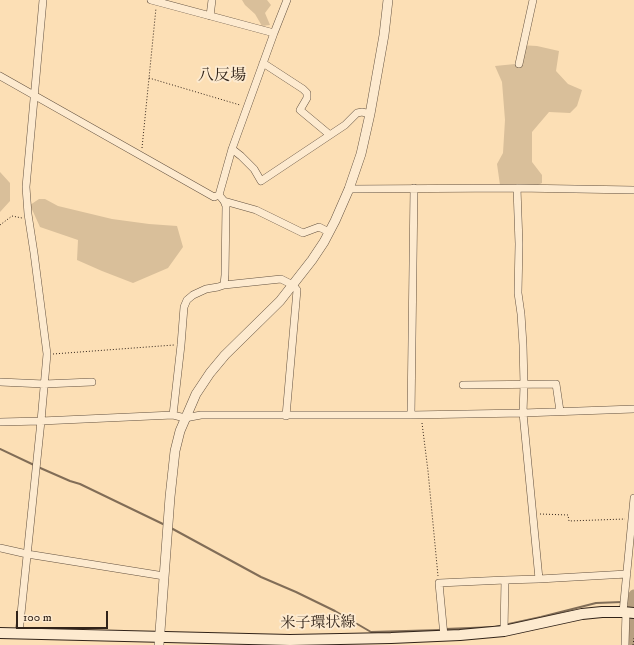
<!DOCTYPE html>
<html>
<head>
<meta charset="utf-8">
<style>
	body { margin:0 }
	#map { position:relative; width:634px; height:645px; overflow:hidden; background:#fcdfb5; font-family:"IM FELL DW Pica",serif }
	canvas { display:block }
	.scale { position:absolute; left:16px; top:611px; width:92px; height:18px; box-sizing:border-box; border:2px solid #312319; border-top:0; padding-left:5px; font-size:12px; line-height:14px; white-space:nowrap; color:#312319; -webkit-text-stroke:3px #fdeacf; paint-order:stroke }
</style>
</head>
<body>
<div id="map">
<canvas width="634" height="645"></canvas>
<div class="scale">100 m</div>
</div>
<script>
const context = document.querySelector('canvas').getContext('2d');
context.lineJoin = 'round';
function fillPath(path, color) {
  context.fillStyle = color;
  context.fill(path, 'evenodd');
}
function poly(rows) {
  const path = new Path2D();
  for (const r of rows) {
    path.moveTo(r[0], r[1]);
    for (let i = 2; i < r.length; i += 2) path.lineTo(r[i], r[i + 1]);
  }
  return path;
}
function stroke(path, color, width, dash) {
  context.strokeStyle = color;
  context.lineWidth = width;
  context.lineCap = dash ? 'butt' : 'round';
  context.setLineDash(dash || []);
  context.stroke(path);
}
function label(font, color, halo, rows, align = 'center') {
  context.font = font + ' "IM FELL DW Pica","Noto Serif JP",serif';
  context.lineWidth = 4;
  context.setLineDash([]);
  context.textBaseline = 'middle';
  context.strokeStyle = halo;
  context.fillStyle = color;
  for (const [text, x, y, turn = 0] of rows) {
    context.save();
    context.translate(x, y);
    context.rotate((+turn || 0) * Math.PI / 180);
    context.textAlign = isNaN(turn) ? turn : align;
    if (halo) context.strokeText(text, 0, 0);
    context.fillText(text, 0, 0);
    context.restore();
  }
}
fillPath(poly([
	[242,0,267,0,271,5,265,13,270,25,262,26,255,14,245,5],
	[519,45,537,46,559,51,556,71,568,84,582,90,577,106,570,113,549,112,532,132,532,162,542,175,542,183,536,186,520,184,500,185,497,164,503,153,505,120,502,82,495,66,515,64],
	[0,172,10,183,10,201,0,212],
	[39,199,45,199,58,206,112,219,149,224,177,226,183,247,168,268,133,283,102,271,77,260,78,240,40,227,30,205]
]), '#d9bf9a');
stroke(poly([
	[0,449,34,465],
	[38,467,70,481,80,484,165,525],
	[171,528,261,577,296,592,335,611,371,632,441,630],
	[627,603,633,603],
	[445,629,495,627,541,617,596,603,622,602]
]), '#816d57', 2);
stroke(poly([
	[633,605,634,595],
	[629,645,632,621]
]), '#b79f80', 11);
const minor = poly([
	[151,0,274,33],
	[210,16,212,0],
	[263,63,303,89,307,93,307,98,300,110,330,135],
	[519,64,533,0],
	[0,76,214,197,219,195],
	[232,149,241,156,254,169,261,181,345,125,357,113,362,112,370,114],
	[517,188,634,190],
	[349,189,517,188,519,244,518,293,521,314,523,345,524,385,523,413,539,579,505,580,504,631],
	[219,195,232,149,274,33,287,0],
	[224,201,256,210,303,233,319,227,329,232],
	[224,285,281,279,293,285,297,290,286,416],
	[0,382,44,384,92,382],
	[463,385,556,384,560,411],
	[173,415,181,345,184,307,187,300,193,295,206,289,218,287,224,285,225,275,226,206,224,201,219,195],
	[411,415,414,188],
	[0,422,41,421,173,415,185,418,201,415,411,415,523,413,634,409],
	[0,548,27,554,164,576],
	[539,579,627,574],
	[623,612,634,498],
	[19,633,41,421,47,354,34,253,28,214,26,187,43,0],
	[444,636,439,583,505,580],
	[625,645,626,612]
]);
const tertiary = poly([
	[159,645,170,497,175,451,180,431,196,394,210,373,225,355,280,301,312,260,324,242,335,221,349,189,361,154,370,114,384,35,388,0]
]);
const secondary = poly([
	[0,633,290,640,391,638,460,635,504,631,582,614,602,612,623,612,634,613]
]);
stroke(minor, '#645240', 8);
stroke(tertiary, '#645240', 10);
stroke(secondary, '#312319', 12);
stroke(poly([
	[149,78,240,105],
	[142,148,156,8],
	[0,225,12,216,22,218],
	[53,354,174,345],
	[422,423,428,471,438,576],
	[540,514,568,515,569,521,625,519],
	[633,645,634,638]
]), '#312319', 1, [1, 2]);
stroke(minor, '#fdeacf', 7);
stroke(tertiary, '#fdeacf', 9);
stroke(secondary, '#fdeacf', 10);
label('15px', '#312319', '#fdeacf', [
	["米子環状線",318,624,-1]
]);
label('16px', '#312319', '#fdeacf', [
	["八反場",222,77]
]);
</script>
</body>
</html>
